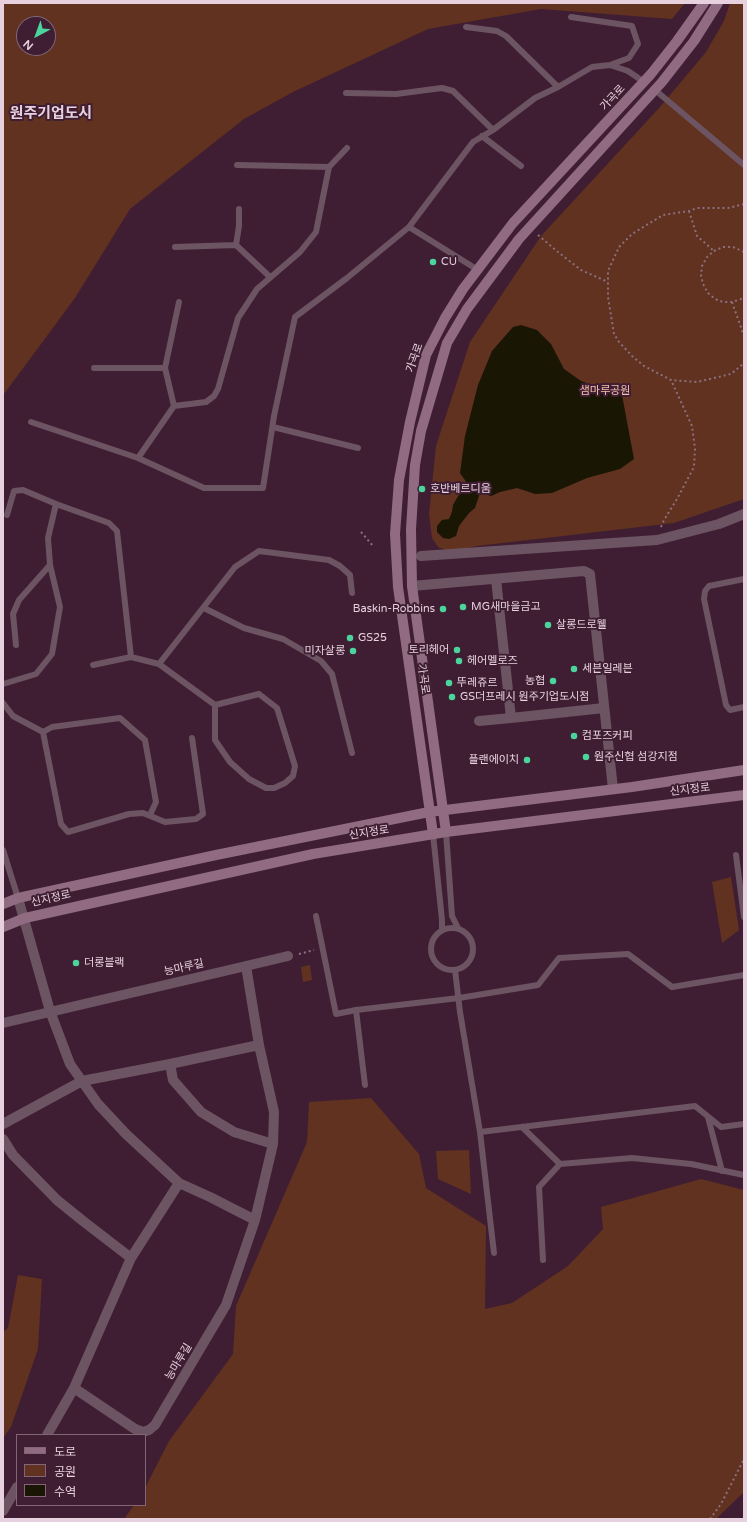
<!DOCTYPE html>
<html>
<head>
<meta charset="utf-8">
<style>
	body { margin:0 }
	#map { position:relative; width:747px; height:1522px; overflow:hidden; background:#3f1e33; font-family:"Varela Round","Noto Sans KR",sans-serif }
	canvas { display:block }
	.frame { position:absolute; inset:0; border:4px solid #e7d1de; pointer-events:none }
	.legend { position:absolute; left:16px; top:1434px; width:130px; height:72px; box-sizing:border-box; background:#3f1e33; border:1px solid #826677; margin:0; padding:5px 7px; list-style:none; font-size:12px; color:#e7d1de }
	.legend li { display:flex; align-items:center; gap:8px; height:20px }
	.legend b { width:20px; border:1px solid #826677 }
	.north { position:absolute; left:16px; top:16px; width:40px; height:40px; box-sizing:border-box; background:#3f1e33; border:1px solid #826677; border-radius:50%; rotate:221deg; font-size:11px; font-weight:700; line-height:16px; text-align:center; color:#e7d1de }
	.north::after { content:''; display:block; margin:auto; width:14px; height:18px; background:#4bd49b; clip-path:polygon(50% 0,100% 100%,50% 72%,0 100%) }
</style>
</head>
<body>
<div id="map">
<canvas width="747" height="1522"></canvas>
<div class="frame"></div>
<ul class="legend">
<li><b style="height:5px;background:#906b81"></b>도로</li>
<li><b style="height:11px;background:#60321f"></b>공원</li>
<li><b style="height:11px;background:#191604"></b>수역</li>
</ul>
<div class="north">N</div>
</div>
<script>
const context = document.querySelector('canvas').getContext('2d');
context.lineJoin = 'round';
function fillPath(path, color) {
  context.fillStyle = color;
  context.fill(path, 'evenodd');
}
function poly(rows) {
  const path = new Path2D();
  for (const r of rows) {
    if (r.length === 3) {
      path.moveTo(r[0] + r[2], r[1]);
      path.arc(r[0], r[1], r[2], 0, 2 * Math.PI);
      continue;
    }
    path.moveTo(r[0], r[1]);
    for (let i = 2; i < r.length; i += 2) path.lineTo(r[i], r[i + 1]);
  }
  return path;
}
function stroke(path, color, width, dash) {
  context.strokeStyle = color;
  context.lineWidth = width;
  context.lineCap = dash ? 'butt' : 'round';
  context.setLineDash(dash || []);
  context.stroke(path);
}
function label(font, color, halo, rows, align = 'center') {
  context.font = font + ' "Varela Round","Noto Sans KR",sans-serif';
  context.lineWidth = 4;
  context.setLineDash([]);
  context.textBaseline = 'middle';
  context.strokeStyle = halo;
  context.fillStyle = color;
  for (const [text, x, y, turn = 0] of rows) {
    context.save();
    context.translate(x, y);
    context.rotate((+turn || 0) * Math.PI / 180);
    context.textAlign = isNaN(turn) ? turn : align;
    if (halo) context.strokeText(text, 0, 0);
    context.fillText(text, 0, 0);
    context.restore();
  }
}
fillPath(poly([
	[3,3,685,3,672,19,541,9,428,29,293,92,244,119,130,209,75,298,4,394,3,398],
	[24,24,48,24,48,48,24,48],
	[730,3,744,3,744,499,674,523,477,546,450,552,438,547,432,538,429,514,436,446,470,342,541,236,660,107,706,52,724,21],
	[731,877,739,930,722,943,712,882],
	[310,965,312,980,303,982,301,967],
	[371,1098,419,1154,426,1188,486,1226,485,1309,512,1303,568,1266,603,1229,601,1207,701,1179,744,1190,744,1492,716,1519,124,1519,134,1505,145,1505,145,1488,169,1441,233,1354,236,1306,307,1142,309,1102],
	[469,1150,471,1194,438,1179,436,1151],
	[18,1275,42,1279,38,1349,11,1427,3,1438,3,1332,8,1328]
]), '#60321f');
fillPath(poly([
	[521,325,537,330,551,344,564,369,581,381,622,395,634,459,620,469,587,478,552,493,535,494,517,488,500,492,491,496,480,493,475,508,469,513,459,526,456,536,449,539,443,538,437,532,437,526,442,520,449,519,452,512,453,505,457,498,467,483,460,473,465,436,478,385,492,351,513,327]
]), '#191604');
stroke(poly([
	[744,204,728,208,697,208,689,211,663,215,632,234,619,247,608,271,608,297,614,334,619,342,632,356,644,366,671,380,697,382,731,374,744,363],
	[689,211,697,236,714,251],
	[538,235,558,252,581,270,608,282],
	[744,252,733,247,723,247,714,251,707,257,702,266,701,275,703,284,708,293,715,299,723,302,732,302,744,298],
	[732,302,744,336],
	[661,527,664,520,677,499,694,467,695,449,692,426,671,380],
	[361,532,374,547],
	[299,954,314,950],
	[710,1519,721,1504,744,1459]
]), '#8c7081', 2, [2, 3]);
stroke(poly([
	[571,17,632,26,638,44,629,58,610,65],
	[466,27,497,31,506,36,558,87],
	[655,90,744,165],
	[346,93,396,94,442,88,453,91,493,130],
	[482,136,521,166],
	[237,165,329,167],
	[409,227,478,270],
	[236,245,239,226,239,209],
	[175,247,236,245,270,277],
	[94,368,165,368],
	[174,406,206,402,214,396,218,389,238,318,257,289,300,252,316,232,329,167,347,148],
	[31,422,138,458,204,488,263,488,274,416,295,317,347,278,409,227,473,142,493,130,535,98,558,87,592,67,610,65,628,71,644,82],
	[273,427,358,448],
	[138,458,174,406,165,368,179,302],
	[56,504,109,523,117,531,131,657],
	[744,579,709,586,705,591,704,599,726,705,730,710,744,707],
	[204,608,244,628,283,639,321,661,332,674,352,753],
	[16,645,13,614,19,600,50,565],
	[159,664,235,567,259,551,329,560,340,566,350,575,352,593],
	[93,665,131,657,159,664,215,705],
	[3,684,36,674,52,654,60,607,50,565,48,538,56,504,23,490,14,491,7,515],
	[259,694,277,708,295,766,293,776,285,783,274,788,266,788,249,779,230,762,215,740,215,705,259,694],
	[3,703,13,716,43,732,52,727,120,718,145,740,156,802,150,815],
	[43,732,61,824,68,832,129,814,143,813,165,822,196,819,203,814,192,738],
	[446,832,452,916,458,928],
	[433,834,442,920,442,930],
	[3,850,18,898],
	[736,855,744,917],
	[316,916,336,1014,356,1010,459,998,538,985,559,958,628,954,672,987,744,975],
	[452,949,21],
	[455,970,460,1012,480,1132],
	[356,1010,365,1085],
	[708,1117,722,1171],
	[522,1127,560,1164],
	[494,1253,480,1132,695,1106,721,1127,744,1124],
	[543,1260,539,1187,560,1164,632,1158,691,1164,744,1175]
]), '#6c5462', 6);
stroke(poly([
	[421,556,657,540,719,524,744,514],
	[496,579,511,718,604,708],
	[412,586,584,571,590,574,613,789],
	[479,721,511,718],
	[18,898,50,1011,70,1064,98,1104,126,1134,179,1183,210,1197,255,1220],
	[246,966,288,956],
	[3,1023,246,966,259,1045,274,1112,273,1144,255,1220,226,1305,155,1425,149,1430,143,1432,135,1429,74,1388],
	[170,1064,173,1080,201,1112,234,1132,273,1144],
	[3,1124,82,1081,170,1064,259,1045],
	[3,1139,13,1155,57,1200,83,1221,131,1258],
	[47,1435,74,1388,131,1258,179,1183],
	[3,1511,17,1487]
]), '#6c5462', 10);
stroke(poly([
	[446,832,412,586,411,529,415,465,421,431,447,343,467,309,519,239,662,82,694,41,718,3],
	[433,834,398,587,395,534,399,480,410,422,426,355,445,318,463,289,513,223,651,74,677,41,704,3],
	[3,904,18,898,216,855,429,812,632,787,744,770],
	[3,927,25,918,313,854,446,832,744,795]
]), '#906b81', 10);
for (const [x, y, r, color] of [
	[433,262,4,"#4bd49b"],
	[422,489,4,"#4bd49b"],
	[463,607,4,"#4bd49b"],
	[443,609,4,"#4bd49b"],
	[548,625,4,"#4bd49b"],
	[350,638,4,"#4bd49b"],
	[457,650,4,"#4bd49b"],
	[353,651,4,"#4bd49b"],
	[459,661,4,"#4bd49b"],
	[574,669,4,"#4bd49b"],
	[553,681,4,"#4bd49b"],
	[449,683,4,"#4bd49b"],
	[452,697,4,"#4bd49b"],
	[574,736,4,"#4bd49b"],
	[586,757,4,"#4bd49b"],
	[527,760,4,"#4bd49b"],
	[76,963,4,"#4bd49b"]
]) {
  const dot = new Path2D();
  dot.arc(x, y, r, 0, 2 * Math.PI);
  context.fillStyle = color;
  context.fill(dot);
  stroke(dot, '#3f1e33', 1.5);
}
label('11px', '#e7d1de', '#3f1e33', [
	["가곡로",613,98,-47],
	["가곡로",415,358,-71],
	["가곡로",423,679,82],
	["신지정로",690,790,-7],
	["신지정로",369,833,-9],
	["신지정로",51,899,-13],
	["능마루길",184,968,-13],
	["능마루길",179,1362,-59]
]);
label('11px', '#e7d1de', '#3f1e33', [
	["CU",441,262],
	["호반베르디움",430,489],
	["MG새마을금고",471,607],
	["Baskin-Robbins",435,609,"right"],
	["살롱드로웰",556,625],
	["GS25",358,638],
	["토리헤어",449,650,"right"],
	["미자살롱",345,651,"right"],
	["헤어멜로즈",467,661],
	["세븐일레븐",582,669],
	["농협",545,681,"right"],
	["뚜레쥬르",457,683],
	["GS더프레시 원주기업도시점",460,697],
	["컴포즈커피",582,736],
	["원주신협 섬강지점",594,757],
	["플랜에이치",519,760,"right"],
	["더롱블랙",84,963]
], 'left');
label('11px', '#f7c2ad', '#3f1e33', [
	["샘마루공원",605,391]
]);
label('bold 15px', '#e7d1de', '#3f1e33', [
	["원주기업도시",51,114]
]);
</script>
</body>
</html>
